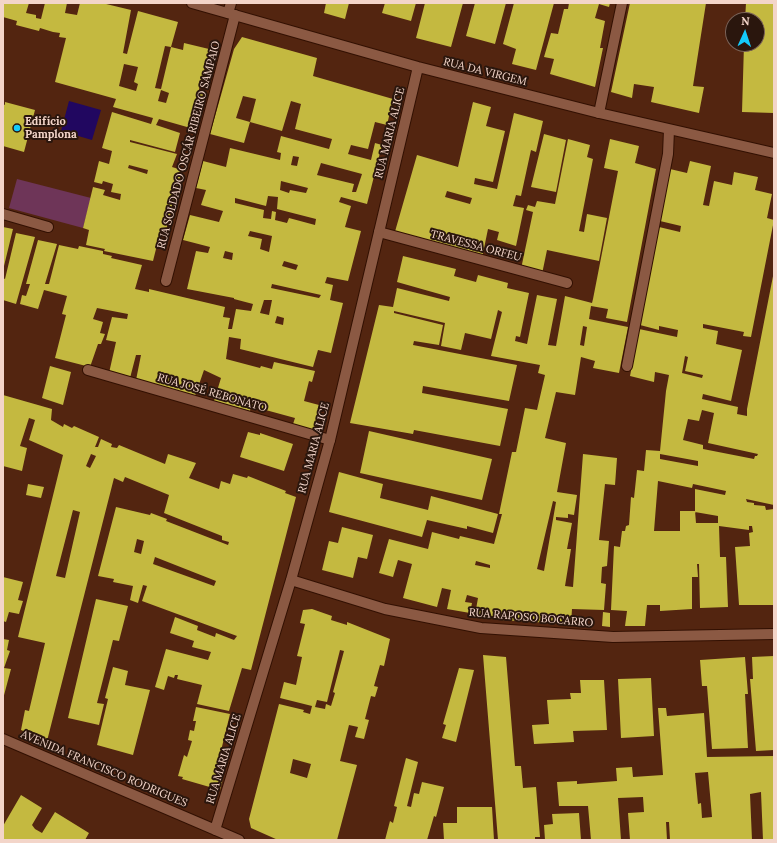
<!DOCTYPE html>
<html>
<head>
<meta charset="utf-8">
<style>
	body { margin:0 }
	#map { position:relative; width:777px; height:843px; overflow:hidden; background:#532510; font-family:Lora,serif }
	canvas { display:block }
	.frame { position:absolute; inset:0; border:4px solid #f3d5c9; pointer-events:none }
	.north { position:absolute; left:725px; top:12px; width:40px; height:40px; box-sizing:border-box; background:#2a160d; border:1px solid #7a6258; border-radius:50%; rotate:3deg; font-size:11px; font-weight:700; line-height:16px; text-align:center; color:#f3d5c9 }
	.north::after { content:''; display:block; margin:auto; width:14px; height:18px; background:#14cafb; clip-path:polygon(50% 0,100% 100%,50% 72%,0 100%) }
</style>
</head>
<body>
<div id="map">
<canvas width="777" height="843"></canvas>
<div class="frame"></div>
<div class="north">N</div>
</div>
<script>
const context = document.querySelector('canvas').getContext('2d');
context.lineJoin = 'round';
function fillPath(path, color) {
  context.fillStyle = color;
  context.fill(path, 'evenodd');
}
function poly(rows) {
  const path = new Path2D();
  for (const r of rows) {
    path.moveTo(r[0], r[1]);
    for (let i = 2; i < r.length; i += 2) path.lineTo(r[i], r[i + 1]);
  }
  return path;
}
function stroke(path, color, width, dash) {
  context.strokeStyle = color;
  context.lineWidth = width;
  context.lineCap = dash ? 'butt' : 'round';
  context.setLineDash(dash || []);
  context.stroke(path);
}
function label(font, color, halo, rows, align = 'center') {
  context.font = font + ' Lora,serif';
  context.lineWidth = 4;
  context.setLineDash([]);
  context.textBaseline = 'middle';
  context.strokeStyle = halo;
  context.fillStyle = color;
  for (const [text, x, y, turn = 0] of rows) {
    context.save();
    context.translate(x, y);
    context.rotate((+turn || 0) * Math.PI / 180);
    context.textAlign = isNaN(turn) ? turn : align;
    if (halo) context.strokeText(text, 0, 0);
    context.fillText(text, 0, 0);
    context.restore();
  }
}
fillPath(poly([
	[17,179,91,198,83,228,9,208]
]), '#6e3558');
fillPath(poly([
	[69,101,101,110,92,140,61,131]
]), '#210760');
fillPath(poly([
	[3,3,29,3,26,13,36,15,36,18,41,19,45,3,67,3,65,13,77,15,80,3,102,3,131,10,123,53,127,54,138,11,178,22,171,47,183,50,184,43,209,49,209,51,215,53,211,64,206,63,198,93,203,94,194,129,159,119,156,125,180,133,175,152,130,140,130,142,177,154,172,167,182,170,165,234,160,233,153,261,104,251,105,249,86,245,89,230,83,228,93,187,105,190,103,195,120,200,121,194,111,192,113,184,103,181,102,184,94,182,99,161,109,164,112,151,102,148,112,112,151,124,153,118,113,107,116,99,55,82,66,38,59,37,60,33,53,32,40,28,39,31,16,25,17,21,3,17],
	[165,46,171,47,161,89,155,88],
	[124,64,138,67,134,82,138,84,136,91,119,86],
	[161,90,169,93,166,103,158,101],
	[129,165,148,170,147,174,128,168],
	[326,3,349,3,345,19,324,13],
	[385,3,416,3,411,21,382,13],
	[425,3,463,3,451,47,416,38],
	[475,3,506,3,495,44,466,36],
	[514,3,554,3,536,70,512,64,516,49,503,44],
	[569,3,610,3,609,7,599,4,595,18,605,21,600,48,603,48,595,87,550,74,554,59,544,57,551,33,558,34,564,9,568,9],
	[630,3,706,3,693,86,704,87,699,113,651,102,654,87,634,84,632,98,611,92],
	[746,3,774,3,774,113,742,112,744,44,757,44,757,20,745,20],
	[242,37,317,58,313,76,393,99,387,125,375,122,368,149,351,145,348,154,371,160,375,143,382,145,367,204,341,197,339,202,351,206,345,227,361,231,348,281,327,277,325,283,333,285,330,300,343,303,331,353,318,350,313,367,240,349,241,339,229,337,226,359,260,368,261,366,272,369,274,362,315,371,312,382,309,381,304,401,319,405,314,430,293,424,295,418,251,406,250,411,214,401,221,378,204,370,195,396,136,380,141,355,136,355,130,378,109,373,116,342,106,340,112,317,127,319,128,314,97,308,93,319,103,322,100,333,105,334,101,344,98,344,90,367,55,358,66,315,62,314,67,296,44,290,38,309,20,304,22,295,26,296,30,284,26,284,38,240,57,244,45,284,49,284,59,245,78,249,79,246,103,251,103,254,112,256,111,258,142,265,135,289,149,292,149,289,225,307,223,317,230,318,228,329,232,329,236,309,251,311,253,304,234,299,234,298,187,289,196,251,208,253,210,247,183,240,190,215,219,222,223,211,201,205,206,190,196,188,203,161,226,167,230,148,280,160,281,153,277,152,281,136,329,149,332,139,295,129,301,104,291,101,282,131,250,122,256,99,243,96,236,118,250,122,244,143,210,134,234,49],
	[293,156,299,157,297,166,291,165],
	[321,163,362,174,356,192,352,192,354,184,317,175],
	[281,181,308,188,306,193,290,190,289,193,280,190],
	[268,196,278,197,277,209,316,219,315,225,289,218,287,223,275,220,276,212,272,211,271,219,263,218,264,210,235,203,235,198,266,206],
	[250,231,272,236,269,252,260,249,262,239,248,236],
	[225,251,233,253,232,260,223,258],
	[284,261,298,265,296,270,282,266],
	[272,284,321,295,319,298,271,288],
	[264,300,272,300,269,315,260,313],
	[277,316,284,318,283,325,275,323],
	[5,102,35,110,24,152,3,146,3,104,5,105],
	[473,102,491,107,486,126,505,131,493,182,475,178,474,184,497,189,514,113,543,121,536,152,531,150,521,196,516,195,513,206,524,208,516,246,497,240,499,232,488,229,482,258,394,235,417,155,458,167],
	[447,191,472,198,470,204,445,197],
	[544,134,566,140,556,192,531,187],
	[568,139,590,145,587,157,593,159,579,231,584,232,587,214,607,218,599,261,547,250,542,274,521,269,533,212,526,210,528,205,535,207,537,201,555,204],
	[610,139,639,146,635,163,656,169,627,322,606,318,608,309,591,306,589,319,628,327,619,373,593,368,595,361,581,357,575,395,556,392,545,438,566,443,557,492,577,495,574,515,568,514,568,518,556,517,556,520,572,523,567,549,571,549,565,586,573,587,583,454,617,458,615,485,605,484,599,540,609,541,607,566,602,567,601,583,606,584,604,610,572,609,571,624,535,622,501,620,475,615,478,598,467,595,465,602,472,603,470,613,447,609,451,590,442,588,437,607,403,598,412,564,398,560,393,577,379,573,389,539,428,549,432,532,459,539,460,536,494,544,502,514,499,514,512,452,516,452,525,408,537,410,545,375,538,373,540,365,491,356,502,312,498,310,491,339,465,333,461,350,441,346,445,323,394,311,394,313,443,325,439,345,414,341,413,345,517,365,509,401,423,386,422,393,508,409,500,446,414,430,413,434,350,423,379,305,393,307,397,288,449,301,450,297,397,282,403,256,456,269,454,276,476,282,478,275,508,283,507,288,529,293,520,337,516,336,515,341,527,344,537,295,557,299,548,345,556,346,565,296,592,303,593,299,618,171,604,168],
	[583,326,587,327,584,346,580,345],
	[553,501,556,502,544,571,537,569],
	[476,561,490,565,490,568,475,565],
	[690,161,711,166,703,205,709,206,714,181,732,185,734,172,758,177,755,190,772,194,767,218,774,220,751,337,743,336,744,332,703,324,703,328,718,331,716,344,742,350,731,401,703,394,702,399,738,407,737,414,747,416,747,409,774,271,774,505,746,499,747,502,754,503,754,505,765,506,766,510,774,509,774,605,739,605,735,547,750,546,749,533,753,532,752,526,749,526,749,530,719,526,720,557,726,557,728,607,700,608,699,564,697,564,698,577,692,577,692,609,660,611,660,605,647,605,645,626,625,626,627,611,611,610,614,546,620,547,622,531,625,531,626,526,629,525,631,497,634,498,637,470,644,471,646,450,660,451,666,391,669,375,655,372,654,382,630,376,639,329,677,337,678,330,659,326,659,330,640,325,659,227,680,232,681,226,660,221,670,169,687,173],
	[685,356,688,357,685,371,703,375,702,378,682,373],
	[702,410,714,413,708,443,758,454,757,456,755,456,754,459,703,449,703,445,683,440,688,419,699,421],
	[660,454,698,461,698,466,660,459],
	[658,481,692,488,693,484,726,491,725,495,695,489,695,512,718,516,718,523,696,523,695,511,680,511,680,531,654,531],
	[3,227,13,229,4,266,3,266],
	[16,233,35,237,16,304,3,300,3,278,5,279],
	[50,366,71,372,63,405,42,398],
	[3,395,52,409,51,420,63,427,64,424,72,428,74,426,99,437,95,447,98,447,101,439,112,444,111,447,117,448,119,445,165,464,168,454,196,463,189,478,219,489,221,481,230,484,233,474,247,478,248,476,286,491,285,493,296,497,251,670,242,668,229,711,197,704,202,685,177,679,178,675,175,675,174,678,168,676,164,690,155,687,166,649,208,660,211,652,192,647,194,641,170,633,175,617,198,626,197,630,215,637,216,633,234,640,237,636,142,601,147,586,143,585,138,603,130,600,133,586,113,582,114,579,98,576,116,507,150,515,151,513,167,519,166,521,228,545,229,542,222,540,222,536,164,513,169,495,125,477,123,482,114,478,47,741,21,730,25,710,29,711,45,643,18,637,63,455,29,440,35,420,29,418,20,446,27,448,22,471,3,466],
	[91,454,96,456,90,468,86,466],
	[73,510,80,512,65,578,56,576],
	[137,539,144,541,141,554,134,552],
	[155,557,216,581,214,586,153,564],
	[369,431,492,459,482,500,360,473],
	[248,432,260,435,260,433,293,444,284,471,240,457],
	[339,472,383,484,380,498,428,510,431,496,498,514,493,533,467,526,467,529,427,520,422,537,329,512],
	[28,484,44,487,41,498,26,495],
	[342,527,373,535,367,559,358,557,353,578,322,570,329,541,338,543],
	[3,577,23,582,18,600,23,601,19,614,9,612,6,622,3,621],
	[96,599,128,606,119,641,113,640,97,703,104,704,99,725,68,718],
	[312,609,332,616,331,620,347,625,347,622,390,639,384,666,380,665,374,686,378,687,375,697,371,696,365,719,369,720,364,739,355,737,358,727,349,725,340,761,357,765,337,840,278,840,251,828,249,819,279,704,304,710,303,712,310,714,312,706,280,698,284,682,296,685,302,657,297,656,305,624,300,623,303,610],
	[340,650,344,651,333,692,335,693,331,706,326,704,325,709,315,707,317,700,327,702],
	[293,759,311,764,307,778,290,773],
	[603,612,610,613,610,627,602,626],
	[3,639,9,640,7,650,10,651,4,668,11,669,3,699],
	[483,655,506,657,515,766,521,766,523,788,536,787,540,837,535,837,535,840,498,840],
	[774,656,774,750,756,751,750,679,753,679,752,657],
	[745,657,748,694,745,694,748,748,712,749,707,686,702,686,700,660],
	[113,667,128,671,125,685,150,690,133,755,97,745,108,699,105,698],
	[459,668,474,670,456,742,442,738,446,725,443,724],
	[651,678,654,736,621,738,618,679],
	[580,680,604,680,607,730,573,731,574,742,534,744,532,725,549,724,547,700,571,699,570,693,581,693],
	[196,707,230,714,216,771,224,774,220,790,182,779,183,777,178,776,184,755,187,757,192,741,188,740,190,730,194,731,196,721,193,721],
	[658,708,666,708,667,716,704,713,707,757,774,756,774,840,763,840,761,792,750,794,752,840,670,840,669,822,666,822,667,840,630,840,628,813,644,812,643,797,618,798,621,840,591,840,588,806,559,806,557,782,577,781,577,784,617,781,616,768,632,767,633,777,663,775],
	[708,772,712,817,702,818,701,803,698,804,695,773],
	[406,758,418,762,407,806,411,807,414,793,419,794,422,782,444,787,436,817,434,816,427,840,385,840,390,821,393,823,397,807,394,806],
	[21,795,42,808,32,825,35,829,42,833,55,812,89,833,85,840,3,840,3,826],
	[457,807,492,807,494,840,444,840,443,823,457,823],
	[579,813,581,840,545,840,544,825,553,824,552,814]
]), '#c4b940');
const lane = poly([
	[228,13,231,3],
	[599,113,622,3],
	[3,214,48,227],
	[379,232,567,283],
	[166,281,235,15],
	[627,366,668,154,669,130],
	[88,370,330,440]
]);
const street = poly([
	[192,3,418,67,599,113,774,153],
	[291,580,385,609,481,628,613,637,774,634],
	[3,739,239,840],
	[215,830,291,580,330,440,418,67]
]);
stroke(lane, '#321002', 12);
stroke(street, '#321002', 12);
stroke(lane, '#8b5943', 10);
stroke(street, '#8b5943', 10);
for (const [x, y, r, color] of [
	[17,128,4,"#14cafb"]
]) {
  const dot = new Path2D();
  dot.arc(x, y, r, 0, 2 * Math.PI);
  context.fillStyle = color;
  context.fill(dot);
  stroke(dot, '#2a160d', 1.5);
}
label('11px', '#f3d5c9', '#2a160d', [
	["RUA DA VIRGEM",485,72,14],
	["RUA MARIA ALICE",390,133,-76],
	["RUA SOLDADO OSCÁR RIBEIRO SAMPAIO",189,145,-75],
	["TRAVESSA ORFEU",476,246,15],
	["RUA JOSÉ REBONATO",212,393,16],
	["RUA MARIA ALICE",314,448,-75],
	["RUA RAPOSO BOCARRO",531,618,5],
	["RUA MARIA ALICE",224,759,-73],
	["AVENIDA FRANCISCO RODRIGUES",104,769,23]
]);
label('bold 11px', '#f3d5c9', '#2a160d', [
	["Edifício",25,122],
	["Pamplona",25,135]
], 'left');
</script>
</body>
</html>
